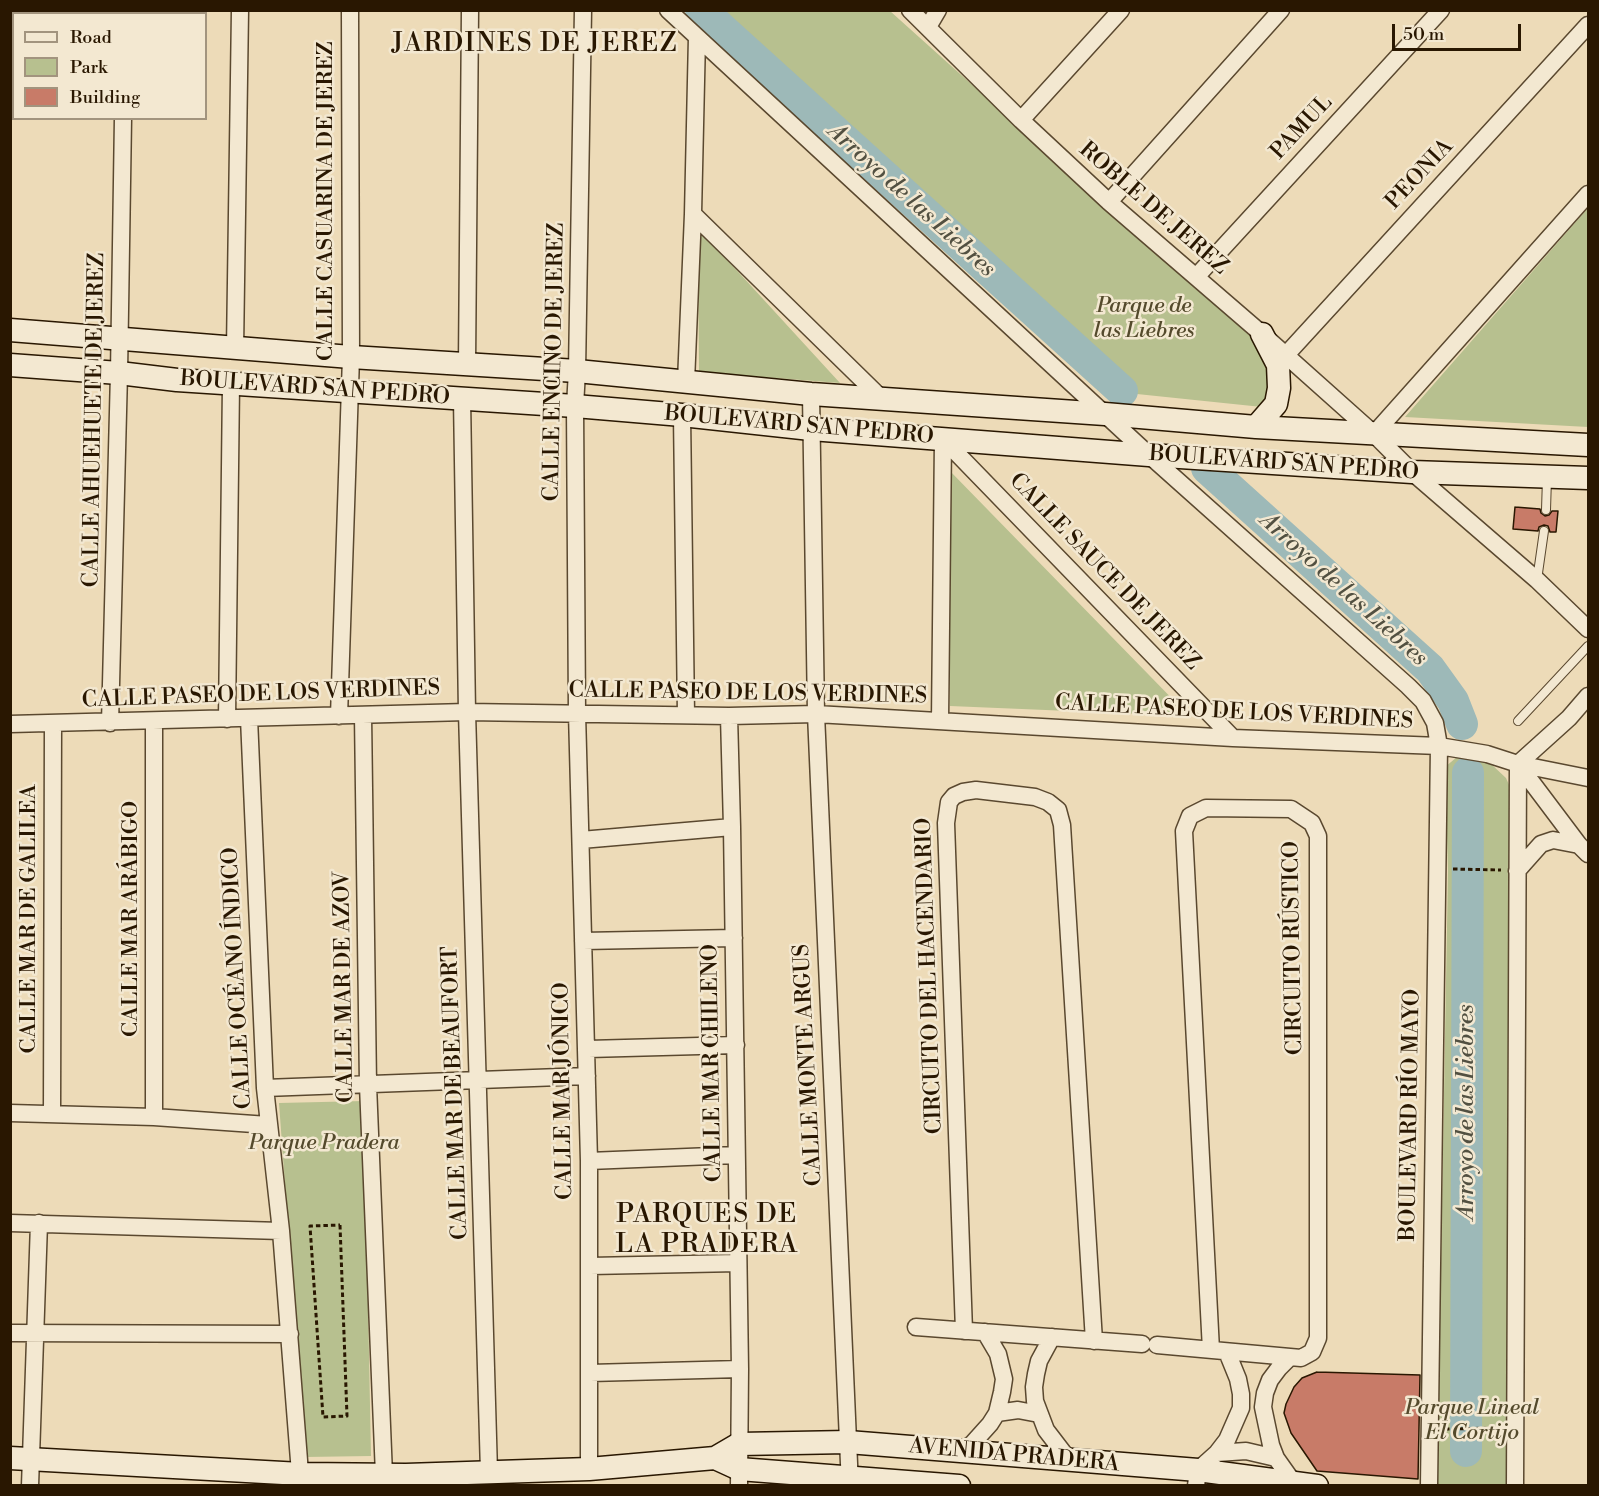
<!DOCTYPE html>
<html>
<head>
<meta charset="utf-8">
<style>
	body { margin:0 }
	#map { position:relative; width:1599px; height:1496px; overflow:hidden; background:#eddbb8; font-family:"Libre Bodoni",serif }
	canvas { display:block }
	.frame { position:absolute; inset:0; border:12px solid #291701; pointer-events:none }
	.legend { position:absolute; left:12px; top:12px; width:195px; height:108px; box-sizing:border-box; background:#f3e8d1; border:2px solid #a2947e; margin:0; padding:8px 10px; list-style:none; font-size:18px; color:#291701 }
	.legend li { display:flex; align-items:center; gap:12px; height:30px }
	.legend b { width:30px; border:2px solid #a2947e }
	.scale { position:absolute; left:1392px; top:24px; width:129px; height:27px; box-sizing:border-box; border:3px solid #291701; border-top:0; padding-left:8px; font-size:18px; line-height:21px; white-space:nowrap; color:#291701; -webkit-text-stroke:4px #f3e8d1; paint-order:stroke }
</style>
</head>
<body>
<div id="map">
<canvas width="1599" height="1496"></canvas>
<div class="frame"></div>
<ul class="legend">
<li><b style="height:8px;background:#f3e8d1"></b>Road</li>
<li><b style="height:16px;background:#b7c08f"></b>Park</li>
<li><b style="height:16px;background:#c87b68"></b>Building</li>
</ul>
<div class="scale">50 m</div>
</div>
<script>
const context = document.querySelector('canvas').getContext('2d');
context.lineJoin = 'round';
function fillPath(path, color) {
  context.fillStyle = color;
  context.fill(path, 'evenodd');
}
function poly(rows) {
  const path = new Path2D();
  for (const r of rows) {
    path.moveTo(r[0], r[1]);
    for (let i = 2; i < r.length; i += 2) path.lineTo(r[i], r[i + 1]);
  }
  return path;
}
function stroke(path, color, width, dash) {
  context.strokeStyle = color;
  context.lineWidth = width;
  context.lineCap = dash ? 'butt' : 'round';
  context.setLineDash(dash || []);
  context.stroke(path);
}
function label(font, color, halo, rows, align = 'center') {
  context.font = font + ' "Libre Bodoni",serif';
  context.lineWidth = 5;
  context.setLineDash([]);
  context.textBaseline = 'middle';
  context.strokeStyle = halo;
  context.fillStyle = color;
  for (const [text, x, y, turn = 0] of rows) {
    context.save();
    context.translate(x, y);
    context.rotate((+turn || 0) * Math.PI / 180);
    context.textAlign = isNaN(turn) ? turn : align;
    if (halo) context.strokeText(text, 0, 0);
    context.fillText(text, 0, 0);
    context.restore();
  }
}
fillPath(poly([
	[711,11,890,11,1254,338,1273,364,1272,388,1262,407,1137,394],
	[1588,208,1588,427,1405,417],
	[698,228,840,383,699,372],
	[949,470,1189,716,950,706],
	[1469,756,1490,763,1506,778,1510,787,1507,1485,1437,1486,1448,870,1445,767,1457,757],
	[364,1101,371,1456,305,1457,279,1103]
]), '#b7c08f');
stroke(poly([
	[701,10,1122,391],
	[1207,468,1430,669,1453,701,1462,724],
	[1466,1451,1468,773]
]), '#9db9b8', 32);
const building = poly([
	[1515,507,1540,509,1541,513,1545,516,1549,515,1552,511,1558,511,1556,532,1550,532,1548,526,1544,525,1539,527,1538,531,1513,529,1515,507],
	[1317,1372,1420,1375,1418,1479,1317,1471,1291,1433,1284,1413,1286,1404,1294,1387,1302,1378,1317,1372]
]);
fillPath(building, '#c87b68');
stroke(building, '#291701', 1.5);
const lane = poly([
	[1546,510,1547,478],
	[1537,580,1544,531],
	[1518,721,1588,646]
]);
const street = poly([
	[583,10,577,371,575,406,577,713,589,1161,589,1469],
	[668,10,1149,455,1408,686,1423,701,1435,723,1439,746,1429,1486],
	[910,10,1021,120,1109,202,1262,334,1374,434,1412,472,1537,580,1588,629],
	[124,14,124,10],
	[928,27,938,10],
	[1021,120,1121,10],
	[1109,202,1281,10],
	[693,214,881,398],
	[1196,277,1441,10],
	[235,349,240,10],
	[1285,356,1588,25],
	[467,364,470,10],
	[686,382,693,214,697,37],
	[811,394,816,714,850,1486],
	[462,398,467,712,489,1472],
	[682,415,686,715],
	[1374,434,1588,194],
	[943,439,1233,738],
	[363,715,368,1085,384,1475],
	[339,716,351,357,350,10],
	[729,716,732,827,740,1369,739,1486],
	[249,718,265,1088,281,1231,301,1486],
	[227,719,231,384],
	[940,721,943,439],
	[110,723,119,373,123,118],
	[10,724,467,712,729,716,816,714,1233,738,1439,746,1487,754,1518,764,1588,778],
	[1518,764,1579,845,1588,854],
	[1518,764,1569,718,1588,696],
	[581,840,732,827],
	[1517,871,1541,844,1553,840,1579,845],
	[583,941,734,938],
	[588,1049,736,1045],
	[265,1088,587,1076],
	[10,1113,154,1117,268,1125],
	[52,1114,53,723],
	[154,1117,154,721],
	[589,1161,736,1155],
	[10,1223,281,1231],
	[590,1266,738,1263],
	[916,1327,1142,1344],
	[964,1331,946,823,949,802,954,796,963,792,976,790,1035,797,1048,802,1058,810,1062,825,1094,1341],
	[10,1333,290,1334],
	[1052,1337,1039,1361,1036,1374,1034,1387,1035,1401,1046,1430,1069,1460],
	[1157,1345,1301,1358,1312,1352,1318,1338,1318,836,1312,823,1291,809,1206,808,1190,816,1184,831,1211,1350],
	[1289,1358,1279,1368,1270,1380,1265,1393,1263,1407,1271,1445,1276,1458,1293,1482],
	[590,1373,740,1369],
	[997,1413,1018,1410,1039,1414],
	[961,1451,972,1444,990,1424,997,1413,1002,1392,1004,1379,998,1354,985,1332],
	[1217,1453,1246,1451,1276,1458],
	[30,1486,39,1223],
	[1196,1486,1198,1470,1217,1453,1227,1440,1241,1408,1241,1394,1238,1379,1227,1352],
	[1515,1486,1518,764]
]);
const secondary = poly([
	[10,330,351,357,577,371,811,394,1105,414,1256,427,1588,445],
	[10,365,119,373,177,380,575,406,682,415,811,429,1149,455,1412,472,1588,478],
	[1256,427,1276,404,1279,388,1278,365,1262,334],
	[10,1458,301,1474,406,1475,589,1469,715,1458,739,1444,848,1442,1198,1470,1317,1486],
	[715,1458,739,1469,959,1486]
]);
stroke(lane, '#5a482f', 10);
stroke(street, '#5a482f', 19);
stroke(secondary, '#291701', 25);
stroke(poly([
	[1453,869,1501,870],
	[340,1225,347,1416,323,1417,310,1226,340,1225],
	[1445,1429,1498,1428]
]), '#291701', 3, [4.5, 3]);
stroke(lane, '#f3e8d1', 8);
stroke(street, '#f3e8d1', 16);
stroke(secondary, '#f3e8d1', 22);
label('22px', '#291701', '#f3e8d1', [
	["PAMUL",1302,128,-47],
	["PEONIA",1420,175,-47],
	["CALLE CASUARINA DE JEREZ",327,201,-90],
	["ROBLE DE JEREZ",1153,209,41],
	["CALLE ENCINO DE JEREZ",555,362,-89],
	["BOULEVARD SAN PEDRO",315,389,4],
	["CALLE AHUEHUETE DE JEREZ",95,420,-89],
	["BOULEVARD SAN PEDRO",799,426,5],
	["BOULEVARD SAN PEDRO",1284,464,4],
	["CALLE SAUCE DE JEREZ",1104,572,46],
	["CALLE PASEO DE LOS VERDINES",748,694,1],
	["CALLE PASEO DE LOS VERDINES",261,695,-2],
	["CALLE PASEO DE LOS VERDINES",1234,713,3],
	["CALLE MAR DE GALILEA",30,919,-90],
	["CALLE MAR ARÁBIGO",132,919,-90],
	["CIRCUITO RÚSTICO",1294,948,-91],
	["CIRCUITO DEL HACENDARIO",930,976,-92],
	["CALLE OCÉANO ÍNDICO",238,978,-93],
	["CALLE MAR DE AZOV",345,987,-91],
	["CALLE MAR CHILENO",713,1063,-91],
	["CALLE MONTE ARGUS",809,1065,-93],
	["CALLE MAR JÓNICO",564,1091,-91],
	["CALLE MAR DE BEAUFORT",456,1093,-92],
	["BOULEVARD RÍO MAYO",1411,1115,-89],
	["AVENIDA PRADERA",1014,1456,5]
]);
label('italic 22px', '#544a2c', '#f3e8d1', [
	["Parque de",1144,307],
	["las Liebres",1144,332],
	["Parque Pradera",324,1144],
	["Parque Lineal",1472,1409],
	["El Cortijo",1472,1434]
]);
label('italic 24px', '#525041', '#f3e8d1', [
	["Arroyo de las Liebres",911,201,42],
	["Arroyo de las Liebres",1343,590,42],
	["Arroyo de las Liebres",1467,1112,-90]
]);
context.letterSpacing = '1.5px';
label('26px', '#291701', '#f3e8d1', [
	["JARDINES DE JEREZ",535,45],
	["PARQUES DE",707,1216],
	["LA PRADERA",707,1246]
]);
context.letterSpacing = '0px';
</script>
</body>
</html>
